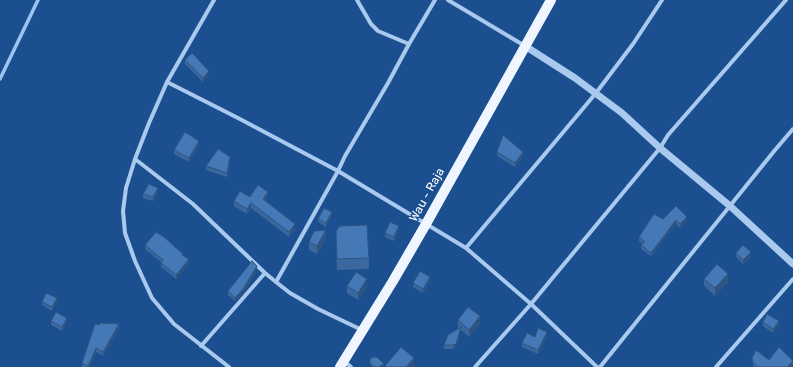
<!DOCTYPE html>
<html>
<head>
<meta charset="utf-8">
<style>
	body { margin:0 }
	canvas { display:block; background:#1b4f8f }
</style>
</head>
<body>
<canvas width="793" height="367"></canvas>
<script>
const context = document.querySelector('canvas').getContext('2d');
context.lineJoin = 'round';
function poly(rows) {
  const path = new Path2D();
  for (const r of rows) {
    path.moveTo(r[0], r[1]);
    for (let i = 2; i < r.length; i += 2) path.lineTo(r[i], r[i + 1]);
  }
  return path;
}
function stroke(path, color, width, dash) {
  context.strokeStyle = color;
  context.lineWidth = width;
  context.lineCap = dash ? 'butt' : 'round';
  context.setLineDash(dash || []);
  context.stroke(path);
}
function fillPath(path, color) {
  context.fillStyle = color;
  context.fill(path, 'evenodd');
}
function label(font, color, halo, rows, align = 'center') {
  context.font = font + ' Rubik,sans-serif';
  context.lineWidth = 3;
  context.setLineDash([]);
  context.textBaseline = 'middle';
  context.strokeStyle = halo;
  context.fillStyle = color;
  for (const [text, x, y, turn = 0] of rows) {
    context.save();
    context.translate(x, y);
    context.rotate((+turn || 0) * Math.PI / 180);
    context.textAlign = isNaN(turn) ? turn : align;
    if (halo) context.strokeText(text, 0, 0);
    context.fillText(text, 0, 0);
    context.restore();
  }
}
stroke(poly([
	[0,79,38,0]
]), '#9cc4f0', 3.5);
stroke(poly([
	[214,0,167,82,149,123,135,159,126,188,123,211,125,233,135,261,152,298,174,324,229,367],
	[357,0,371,24,378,31,409,44],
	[448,0,525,46],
	[167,82,238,118,338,171,466,248,531,304,597,367],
	[135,159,193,204,265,273,276,282,290,293,318,309,362,330],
	[466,248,596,93,633,44,662,0],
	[276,282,338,171,345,156,388,83,409,44,435,0],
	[201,346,265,273],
	[344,361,351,367],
	[475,367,531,304,660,148,668,135,786,0],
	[600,367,775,150,793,129],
	[716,367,793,279]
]), '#a9c9ee', 4);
stroke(poly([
	[525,46,575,78,622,113,660,148,730,206,793,264]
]), '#a9c9ee', 7);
stroke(poly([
	[340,367,393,281,426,224,551,0]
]), '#f0f6ff', 10);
fillPath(poly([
	[185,60,209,74,203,82,185,64],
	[199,145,189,162,174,154,174,150],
	[497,152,523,156,515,167,497,156],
	[230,161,227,177,206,170,206,166],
	[158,192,153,201,143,198,143,194],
	[250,197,268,197,265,201,295,229,289,237,251,208,247,214,234,206,234,201],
	[332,216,326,227,318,222,318,219],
	[663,219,687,220,680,228,676,224,651,256,641,249,641,245,643,244,639,241,639,237],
	[399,230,394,241,385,237,385,233],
	[336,231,369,258,369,269,337,270],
	[326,238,317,254,309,250,309,242],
	[145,245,183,256,189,263,176,279,161,267,161,262,145,249],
	[736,253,751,256,743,264,736,257],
	[257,270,243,293,235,301,228,295,228,291],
	[704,279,728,282,715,296,704,286],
	[430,281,423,293,413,287,413,283],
	[347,286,367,287,358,300,347,293],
	[42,302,57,302,52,311,42,305],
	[458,320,480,324,469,337,461,330,456,347,453,349,444,349,444,345,458,329],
	[51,321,67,322,62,331,51,325],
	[763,322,779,325,773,333,763,326],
	[99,325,119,328,103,356,96,352,89,367,82,367,82,363],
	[547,336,538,354,522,347,522,343],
	[752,358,769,360,793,364,791,367,754,367,753,365]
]), '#3a679d');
fillPath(poly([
	[209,71,209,74,203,82,203,78],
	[199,141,199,145,189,162,189,158],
	[523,152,523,156,515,167,515,163],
	[230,157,230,161,227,177,227,173],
	[158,188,158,192,153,201,153,197],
	[268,192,268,197,263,204,263,199],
	[251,203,251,208,247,214,247,209],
	[332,212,332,216,326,227,326,223],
	[687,217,687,220,680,228,680,224],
	[676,220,676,224,651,256,651,253],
	[295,224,295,229,289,237,289,232],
	[399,226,399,230,394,241,394,237],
	[326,230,326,238,317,254,317,246],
	[751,252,751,256,743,264,743,260],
	[189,259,189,263,176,279,176,275],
	[257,266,257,270,243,293,235,301,235,298],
	[728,274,728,282,715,296,715,288],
	[430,277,430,281,423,293,423,289],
	[367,279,367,287,358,300,358,293],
	[57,298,57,302,52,311,52,307],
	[480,316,480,324,469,337,469,330],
	[67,318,67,322,62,331,62,327],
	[779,321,779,325,773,333,773,329],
	[119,324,119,328,103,356,103,352],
	[461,327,461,331,456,347,453,349,453,345],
	[547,332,547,336,538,354,538,350],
	[96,348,96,352,89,367,88,367],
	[414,358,414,365,412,367,406,367],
	[793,361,793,364,791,367,787,367],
	[384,364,384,367,378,367]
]), '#305480');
const building = poly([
	[192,53,209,71,203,78,185,60,192,53],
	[185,132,199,141,189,158,174,150,185,132],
	[503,135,523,152,515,163,497,152,503,135],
	[218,149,230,157,227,173,206,166,218,149],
	[149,184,158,188,153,197,143,194,149,184],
	[258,185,268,192,263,199,295,224,289,232,251,203,247,209,234,201,240,191,250,197,258,185],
	[676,206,687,217,680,224,676,220,651,253,641,245,645,242,639,237,654,214,663,219,676,206],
	[324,208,332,212,326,223,318,219,324,208],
	[390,222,399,226,394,237,385,233,390,222],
	[367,225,369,258,337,259,336,231,340,226,367,225],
	[326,230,317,246,309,242,314,231,326,230],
	[156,232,164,237,183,254,182,255,189,259,176,275,161,263,163,260,145,245,156,232],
	[743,245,751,252,743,260,736,253,743,245],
	[252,261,257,266,243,289,235,298,228,291,252,261],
	[717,264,728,274,715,288,704,279,717,264],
	[420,271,430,277,423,289,413,283,420,271],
	[356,272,367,279,358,293,347,286,356,272],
	[46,293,57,298,52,307,42,302,46,293],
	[468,307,480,316,469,330,458,320,468,307],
	[56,312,67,318,62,327,51,321,56,312],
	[767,314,779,321,773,329,763,322,767,314],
	[100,323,119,324,103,352,96,348,88,366,82,363,95,324,99,325,100,323],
	[461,327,456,344,453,345,444,345,448,335,461,327],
	[538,328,547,332,538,350,522,343,527,333,535,337,538,328],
	[401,347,414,358,406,367,386,367,385,366,401,347],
	[779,347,793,361,787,367,758,367,753,362,752,358,756,350,769,360,779,347],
	[373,357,377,357,384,364,378,367,373,367,370,363,370,359,373,357]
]);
fillPath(building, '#4478b7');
stroke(building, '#305480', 1);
label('12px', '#fff', '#1b4f8f', [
	["Wau - Raja",427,195,-61]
]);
</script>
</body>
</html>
